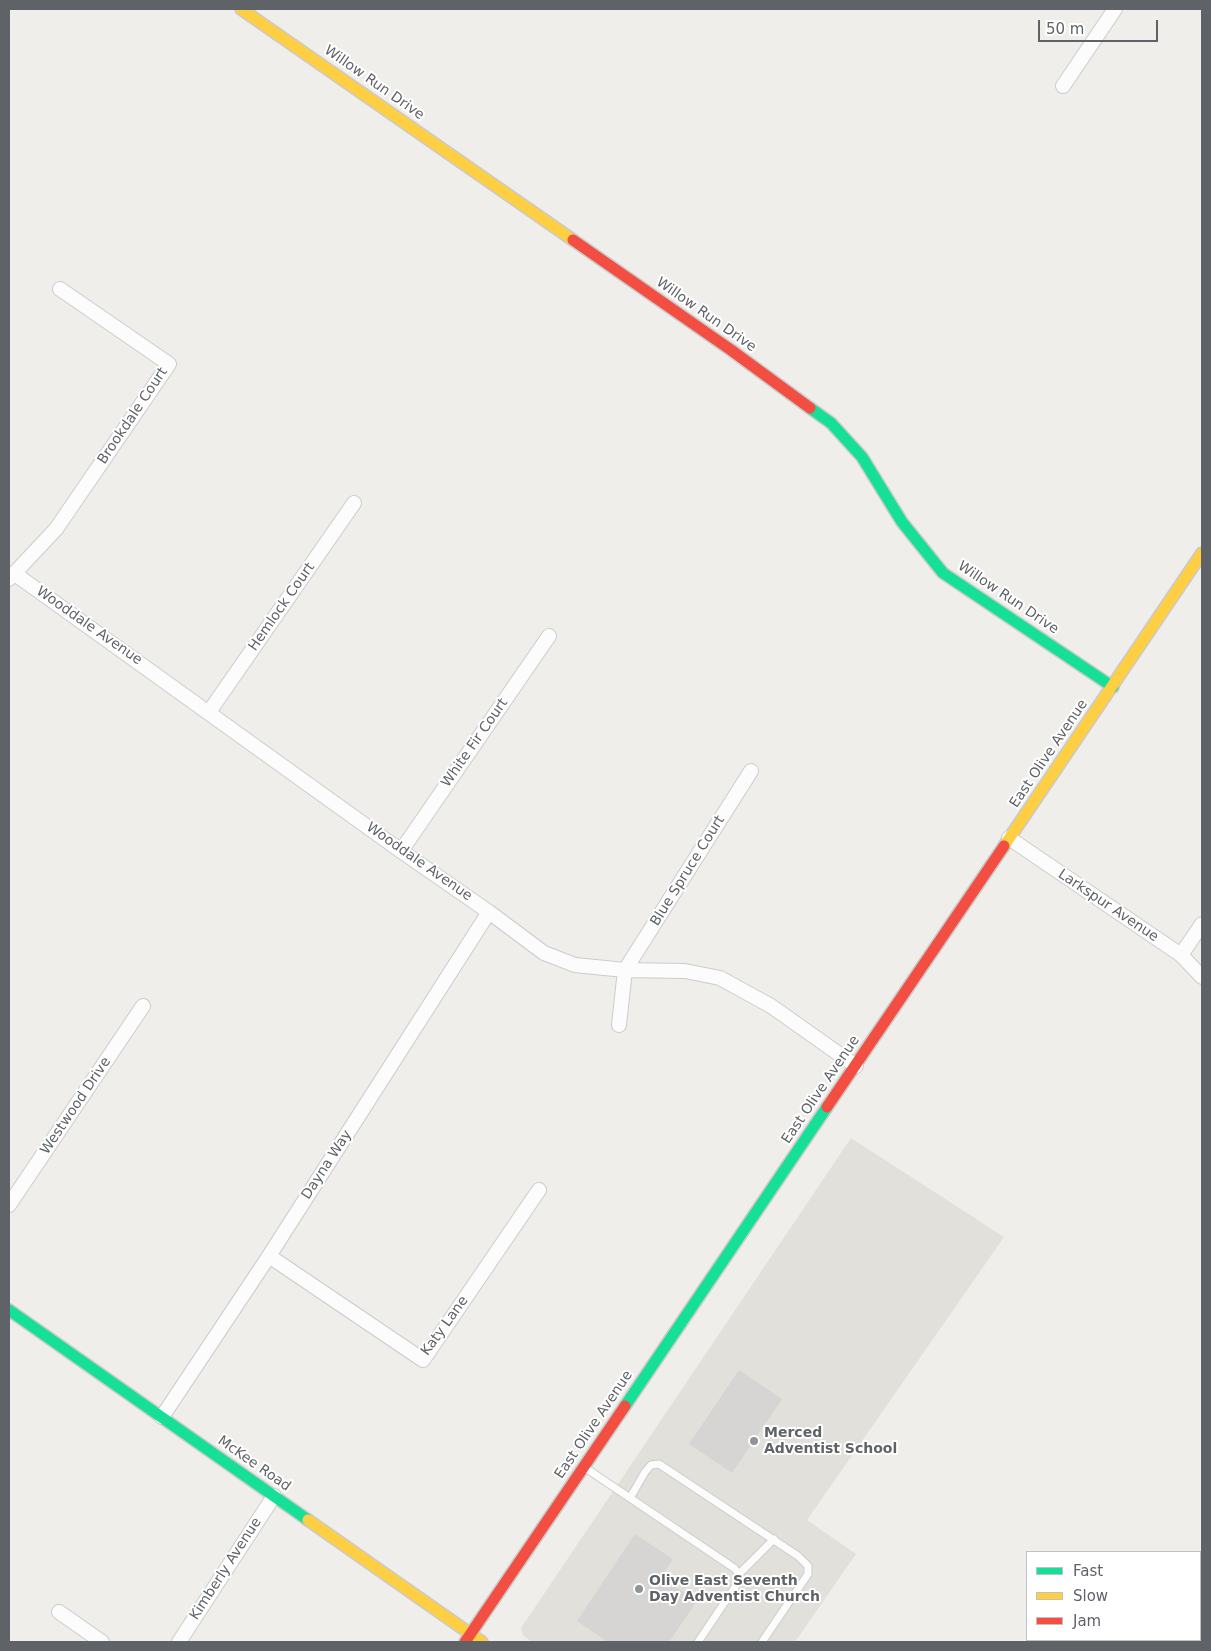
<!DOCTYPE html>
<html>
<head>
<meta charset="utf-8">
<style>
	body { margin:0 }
	#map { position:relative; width:1211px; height:1651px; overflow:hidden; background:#efeeea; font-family:"DejaVu Sans",sans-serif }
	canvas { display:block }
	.frame { position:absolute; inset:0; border:10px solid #5f6368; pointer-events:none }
	.legend { position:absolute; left:1026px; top:1551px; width:175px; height:90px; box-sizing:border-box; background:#fff; border:1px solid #bfc1c3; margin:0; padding:6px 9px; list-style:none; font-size:15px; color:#5f6368 }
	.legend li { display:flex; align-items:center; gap:10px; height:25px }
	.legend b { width:25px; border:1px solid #bfc1c3 }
	.scale { position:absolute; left:1038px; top:20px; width:120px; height:22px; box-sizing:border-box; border:2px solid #5f6368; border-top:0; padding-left:6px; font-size:15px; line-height:18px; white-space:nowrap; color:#5f6368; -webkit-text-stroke:4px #fff; paint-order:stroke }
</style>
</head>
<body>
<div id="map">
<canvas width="1211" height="1651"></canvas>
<div class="frame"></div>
<ul class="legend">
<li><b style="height:6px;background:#16e098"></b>Fast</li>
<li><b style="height:6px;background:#ffcf43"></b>Slow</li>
<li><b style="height:6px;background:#f24e42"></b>Jam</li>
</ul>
<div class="scale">50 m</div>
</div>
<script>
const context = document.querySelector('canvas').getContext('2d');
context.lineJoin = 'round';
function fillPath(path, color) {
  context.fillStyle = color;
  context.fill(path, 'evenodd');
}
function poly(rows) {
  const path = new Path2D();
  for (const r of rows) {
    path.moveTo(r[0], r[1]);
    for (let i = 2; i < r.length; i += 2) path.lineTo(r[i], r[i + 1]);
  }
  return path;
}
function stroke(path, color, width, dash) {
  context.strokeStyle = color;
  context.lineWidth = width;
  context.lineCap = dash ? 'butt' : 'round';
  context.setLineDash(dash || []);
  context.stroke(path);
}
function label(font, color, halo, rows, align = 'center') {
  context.font = font + ' "DejaVu Sans",sans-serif';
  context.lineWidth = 4;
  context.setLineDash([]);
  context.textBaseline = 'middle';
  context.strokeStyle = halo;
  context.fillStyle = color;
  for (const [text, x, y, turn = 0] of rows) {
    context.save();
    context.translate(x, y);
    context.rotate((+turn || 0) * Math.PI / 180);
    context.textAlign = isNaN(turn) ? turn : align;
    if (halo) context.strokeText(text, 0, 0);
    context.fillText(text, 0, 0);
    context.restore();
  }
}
fillPath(poly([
	[851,1138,1004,1237,807,1520,856,1554,795,1642,532,1642,523,1635,521,1628]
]), '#e2e0da');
stroke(poly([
	[1200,1575,1202,1566],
	[1185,1642,1185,1640]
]), '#bfe0f9', 5);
fillPath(poly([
	[739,1370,782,1399,732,1473,689,1444],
	[635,1534,673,1559,661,1577,697,1601,669,1642,608,1642,577,1621]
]), '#d6d5d3');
const lane = poly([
	[584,1467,734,1568,739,1574,739,1581,698,1642],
	[630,1498,645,1472,651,1465,659,1464,798,1556,808,1566,808,1574,762,1642],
	[739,1574,774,1539]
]);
const street = poly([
	[1063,86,1115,9],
	[15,574,401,851,489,912,544,953,575,965,625,970,685,971,720,978,771,1006,856,1066],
	[9,579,56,529,169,364,60,289],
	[209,712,354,503],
	[1009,838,1181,955,1202,977],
	[401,851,549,636],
	[1181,955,1202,924],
	[619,1025,625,970,751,771],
	[9,1205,143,1006],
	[269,1256,423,1360,539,1190],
	[162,1417,269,1256,489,912],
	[59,1612,102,1642],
	[179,1642,274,1496]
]);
const fast = poly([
	[810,408,831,423,862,457,902,522,943,573,1113,687],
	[9,1310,308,1520],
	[625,1406,827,1107]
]);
const slow = poly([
	[241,9,573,240],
	[1004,846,1202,553],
	[308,1520,482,1642]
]);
const jam = poly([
	[573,240,731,350,810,408],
	[827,1107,1004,846],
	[465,1642,625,1406]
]);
stroke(lane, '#cbcccc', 9);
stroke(street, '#cbcccc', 16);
stroke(fast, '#cacacb', 14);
stroke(slow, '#cacacb', 14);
stroke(jam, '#cacacb', 14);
stroke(lane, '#fdfcfc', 7);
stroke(street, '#fdfcfc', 14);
stroke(fast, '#16e098', 11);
stroke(slow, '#ffcf43', 11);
stroke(jam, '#f24e42', 11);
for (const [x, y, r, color] of [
	[754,1441,5,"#919496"],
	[639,1589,5,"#919496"]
]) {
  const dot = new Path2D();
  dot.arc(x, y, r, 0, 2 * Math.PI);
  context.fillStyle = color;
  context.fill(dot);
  stroke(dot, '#fff', 2);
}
label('14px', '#5f6368', '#fff', [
	["Willow Run Drive",374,83,35],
	["Willow Run Drive",706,315,35],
	["Brookdale Court",133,416,-56],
	["Willow Run Drive",1008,598,34],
	["Hemlock Court",282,607,-55],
	["Wooddale Avenue",89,626,35],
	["White Fir Court",475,743,-55],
	["East Olive Avenue",1049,754,-56],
	["Wooddale Avenue",419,862,35],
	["Blue Spruce Court",688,871,-58],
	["Larkspur Avenue",1108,906,34],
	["East Olive Avenue",821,1090,-56],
	["Westwood Drive",76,1106,-56],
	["Dayna Way",327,1165,-57],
	["Katy Lane",445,1326,-54],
	["East Olive Avenue",594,1425,-56],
	["McKee Road",254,1464,35],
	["Kimberly Avenue",226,1569,-57]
]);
label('bold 14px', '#5f6368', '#fff', [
	["Merced",764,1433],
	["Adventist School",764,1449],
	["Olive East Seventh",649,1581],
	["Day Adventist Church",649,1597]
], 'left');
</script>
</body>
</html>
